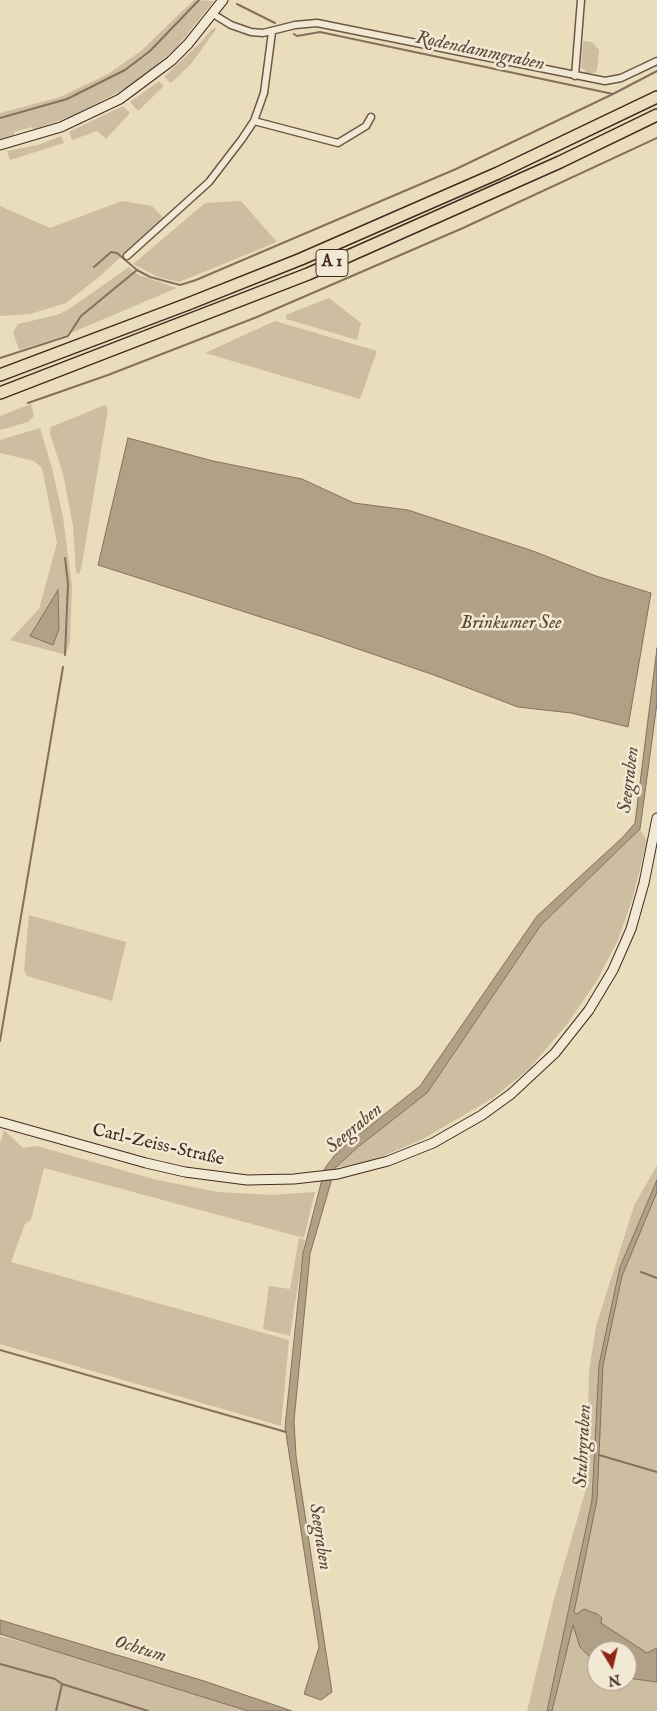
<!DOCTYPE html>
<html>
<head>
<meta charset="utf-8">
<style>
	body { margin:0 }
	#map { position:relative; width:657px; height:1711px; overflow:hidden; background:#e9ddbb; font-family:"IM FELL English",serif }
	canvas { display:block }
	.north { position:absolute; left:587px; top:1641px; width:50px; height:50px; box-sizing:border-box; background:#f1e9d3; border:1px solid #ac9c8b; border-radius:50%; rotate:171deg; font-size:14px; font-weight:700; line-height:20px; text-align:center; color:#442920 }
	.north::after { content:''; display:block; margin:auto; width:18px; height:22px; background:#8f2418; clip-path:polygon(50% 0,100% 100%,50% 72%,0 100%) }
</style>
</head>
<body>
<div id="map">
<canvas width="657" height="1711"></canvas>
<div class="north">N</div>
</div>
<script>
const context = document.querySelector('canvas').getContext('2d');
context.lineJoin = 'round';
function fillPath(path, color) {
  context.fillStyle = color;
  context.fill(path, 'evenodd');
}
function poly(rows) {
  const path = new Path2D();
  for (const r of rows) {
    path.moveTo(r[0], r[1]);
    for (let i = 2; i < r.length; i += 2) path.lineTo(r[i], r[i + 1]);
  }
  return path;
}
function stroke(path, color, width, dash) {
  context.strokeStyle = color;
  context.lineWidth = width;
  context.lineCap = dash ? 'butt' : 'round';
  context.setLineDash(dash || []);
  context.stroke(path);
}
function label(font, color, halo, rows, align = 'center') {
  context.font = font + ' "IM FELL English",serif';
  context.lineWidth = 5;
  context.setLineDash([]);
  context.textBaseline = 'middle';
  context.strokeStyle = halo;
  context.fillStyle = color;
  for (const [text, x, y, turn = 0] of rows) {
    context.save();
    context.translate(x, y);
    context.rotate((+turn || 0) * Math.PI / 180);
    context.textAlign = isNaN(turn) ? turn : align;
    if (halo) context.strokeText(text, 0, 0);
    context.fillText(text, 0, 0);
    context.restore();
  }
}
fillPath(poly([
	[194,0,214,1,176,48,132,85,74,115,33,130,32,127,14,132,14,136,0,140,0,113,60,97,108,74,141,51],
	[217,28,191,64,171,83,164,77,200,43,212,29],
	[583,41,592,42,599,50,597,70,595,73,587,73,581,67],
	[159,81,164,86,138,111,130,102],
	[123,106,130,113,106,139,97,131,72,140,69,132],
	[61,136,64,143,10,160,7,151,38,145],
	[122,201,152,206,164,218,100,276,66,303,30,314,0,316,0,206,50,228],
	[241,201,277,242,179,282,158,277,133,264,205,203],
	[129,267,139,275,177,288,66,335,19,350,13,332,18,324,57,315,69,309],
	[329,298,361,323,357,340,286,319,286,315],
	[275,321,377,351,360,399,205,353],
	[31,404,34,416,28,422,0,430,0,416],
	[105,405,108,410,81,569,79,574,76,572,73,526,63,474,50,434,51,427],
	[40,428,52,468,63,517,72,586,70,642,66,653,63,654,10,640,39,609,57,543,42,468,34,461,0,453,0,440],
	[640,829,647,841,632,901,617,942,596,982,568,1023,529,1069,493,1098,423,1139,374,1160,335,1168,358,1147,427,1093,541,925],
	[29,915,126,942,112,1001,27,976,24,970],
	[4,1130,23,1148,37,1146,157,1180,218,1192,272,1195,315,1192,304,1238,44,1168,31,1220,25,1224,11,1262,289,1340,281,1426,0,1344,0,1143],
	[657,1165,657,1711,527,1711,554,1599,586,1489,589,1372,596,1326,634,1206],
	[597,1651,627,1651,627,1681,597,1681],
	[299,1238,305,1240,290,1336,263,1329,269,1286,290,1289],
	[0,1636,128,1671,248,1711,0,1711]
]), '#cdbea1');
const water = poly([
	[128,438,213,461,302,479,354,503,408,510,533,551,596,576,651,593,628,727,571,713,518,707,434,675,320,636,98,565,128,438],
	[58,590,59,629,53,645,30,636,58,590],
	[657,648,657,703,640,829,541,925,427,1093,358,1147,335,1168,310,1254,294,1421,296,1456,332,1692,321,1700,304,1694,319,1647,285,1427,303,1253,325,1168,334,1156,347,1144,420,1086,537,916,623,837,635,823,657,648],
	[657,1180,657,1192,622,1276,603,1365,597,1500,574,1612,576,1614,584,1609,597,1614,602,1618,601,1623,647,1653,657,1648,657,1682,627,1678,627,1651,597,1651,596,1663,580,1647,573,1625,552,1711,547,1711,592,1500,599,1365,606,1332,620,1267,657,1180],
	[0,1620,204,1681,292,1711,248,1711,0,1634,0,1620]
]);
fillPath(water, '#b1a086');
stroke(water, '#85705d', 1);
stroke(poly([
	[237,4,275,23],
	[294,34,297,36,320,32,613,94,657,71],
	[0,118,67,99,125,70,150,51,199,0],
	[94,267,111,252,117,253,137,270,150,277,180,285,196,280,456,169,613,94],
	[0,358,68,336,81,316,137,270],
	[28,403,108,375,257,317,463,228,657,138],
	[65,655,68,584,65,558],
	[0,1041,63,667],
	[641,1272,657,1278],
	[0,1350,286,1432],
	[599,1455,657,1472],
	[0,1664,55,1679,62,1684,148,1711],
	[56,1711,62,1684]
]), '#85705d', 2);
const street = poly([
	[213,14,231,25,251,32,263,33,295,25,317,23,605,81,621,78,657,61],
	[575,76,581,0],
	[254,121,338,143,366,126,371,117],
	[127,256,209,182,242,139,254,121,264,93,272,32]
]);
const secondary = poly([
	[0,145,61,127,120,99,171,61,188,44,223,0],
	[0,1122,146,1163,185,1172,247,1180,294,1179,338,1174,388,1161,433,1143,482,1115,511,1094,555,1053,589,1010,613,970,631,929,644,883,657,818]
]);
const highway = poly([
	[0,375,188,304,301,259,498,173,657,97],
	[0,393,308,274,560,162,657,115]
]);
stroke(street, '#6d5647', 9);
stroke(secondary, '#442920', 11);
stroke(highway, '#442920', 14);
stroke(street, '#f1e9d3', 6);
stroke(secondary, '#f1e9d3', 9);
stroke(highway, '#e9ddbb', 11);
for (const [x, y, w] of [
	[332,263,32]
]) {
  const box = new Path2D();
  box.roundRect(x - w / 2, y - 13.5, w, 27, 4);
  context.fillStyle = '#f1e9d3';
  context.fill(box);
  stroke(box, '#442920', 1);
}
label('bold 16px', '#442920', null, [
	["A 1",332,263]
]);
label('18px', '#442920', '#f1e9d3', [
	["Carl-Zeiss-Straße",158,1146,13]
]);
label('italic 19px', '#5f473a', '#f1e9d3', [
	["Rodendammgraben",480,52,12],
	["Brinkumer See",511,624],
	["Seegraben",630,780,-83],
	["Seegraben",355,1129,-40],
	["Stuhrgraben",584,1446,-87],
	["Seegraben",319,1537,81],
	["Ochtum",140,1650,17]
]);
</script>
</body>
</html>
